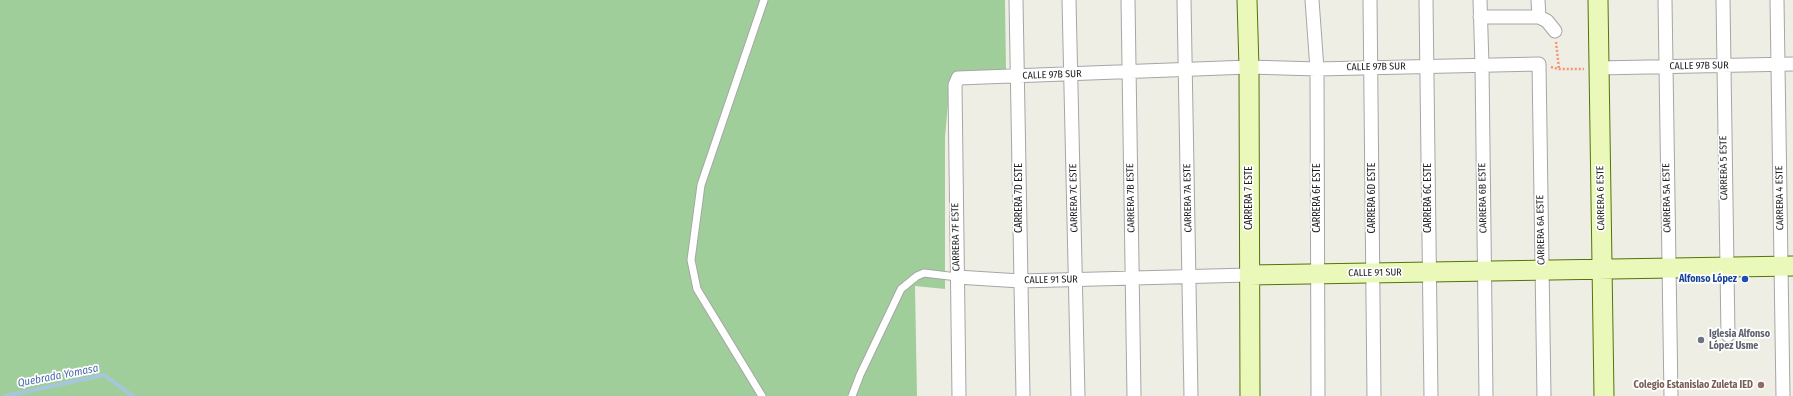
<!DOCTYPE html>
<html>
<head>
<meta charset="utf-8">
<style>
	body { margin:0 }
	canvas { display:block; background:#efeee5 }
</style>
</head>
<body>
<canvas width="1793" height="396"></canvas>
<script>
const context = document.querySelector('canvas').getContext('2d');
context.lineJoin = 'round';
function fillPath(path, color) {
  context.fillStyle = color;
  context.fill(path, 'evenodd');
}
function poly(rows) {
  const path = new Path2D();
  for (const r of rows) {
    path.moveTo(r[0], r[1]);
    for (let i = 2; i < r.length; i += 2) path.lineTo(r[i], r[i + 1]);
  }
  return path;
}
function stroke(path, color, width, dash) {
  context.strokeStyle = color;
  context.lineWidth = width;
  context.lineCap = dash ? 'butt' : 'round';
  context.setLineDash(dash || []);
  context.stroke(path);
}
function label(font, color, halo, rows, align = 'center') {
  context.font = font + ' "Fira Sans Condensed",sans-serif';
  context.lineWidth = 3.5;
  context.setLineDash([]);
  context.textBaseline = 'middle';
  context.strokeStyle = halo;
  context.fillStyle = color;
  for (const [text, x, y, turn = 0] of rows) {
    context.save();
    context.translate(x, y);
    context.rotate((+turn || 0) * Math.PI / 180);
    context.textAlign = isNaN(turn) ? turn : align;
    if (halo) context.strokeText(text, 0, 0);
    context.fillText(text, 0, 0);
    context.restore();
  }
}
fillPath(poly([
	[0,0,1005,0,1006,70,956,74,948,104,945,137,945,289,915,286,917,396,0,396]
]), '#a0ce9a');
stroke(poly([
	[5,396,104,375,133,396]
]), '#a6c6dc', 4);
const lane = poly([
	[762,396,697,289,691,260,701,185,764,0],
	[852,396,860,375,901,289,917,276,924,273,957,277]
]);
const street = poly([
	[1016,0,1023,396],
	[1069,0,1078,396],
	[1128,0,1134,396],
	[1184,0,1191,396],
	[1312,0,1317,69,1318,396],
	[1370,0,1374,396],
	[1426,0,1431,396],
	[1480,0,1482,65,1486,396],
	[1538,0,1539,17,1547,21,1555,31],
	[1665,0,1671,396],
	[1723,0,1728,335],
	[1777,0,1783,396],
	[1480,17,1539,17],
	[1599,68,1793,64],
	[957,277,1020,281,1249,275],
	[959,396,955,85,958,78,1249,67,1317,69,1539,64,1544,396]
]);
const secondary = poly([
	[1247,0,1249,67,1250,396],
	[1598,0,1604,396],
	[1249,275,1793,266]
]);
stroke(lane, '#a6a6a6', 9);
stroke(street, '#a6a6a6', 15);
stroke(secondary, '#557407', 21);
stroke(poly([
	[1556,42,1559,69],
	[1551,67,1559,69,1584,69]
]), '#f7956e', 2.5, [2, 2]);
stroke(lane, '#fff', 7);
stroke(street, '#fff', 13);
stroke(secondary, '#eaf8ba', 19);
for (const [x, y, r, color] of [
	[1745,279,4,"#1a4fb4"],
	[1701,340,4,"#6b7280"],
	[1761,385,4,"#8d6e63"]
]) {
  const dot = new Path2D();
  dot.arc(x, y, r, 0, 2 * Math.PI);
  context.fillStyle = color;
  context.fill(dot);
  stroke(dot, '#fff', 1.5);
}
label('10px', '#1f1f1f', '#fff', [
	["CALLE 97B SUR",1699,66,-1],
	["CALLE 97B SUR",1376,67,-1],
	["CALLE 97B SUR",1052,75,-2],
	["CARRERA 5 ESTE",1724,168,-91],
	["CARRERA 7D ESTE",1019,198,-90],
	["CARRERA 7C ESTE",1074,198,-91],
	["CARRERA 7B ESTE",1131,198,-91],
	["CARRERA 7A ESTE",1188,198,-91],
	["CARRERA 7 ESTE",1249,198,-90],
	["CARRERA 6F ESTE",1317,198,-90],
	["CARRERA 6D ESTE",1372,198,-90],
	["CARRERA 6C ESTE",1428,198,-90],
	["CARRERA 6B ESTE",1483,198,-91],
	["CARRERA 6 ESTE",1601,198,-91],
	["CARRERA 5A ESTE",1667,198,-91],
	["CARRERA 4 ESTE",1780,198,-91],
	["CARRERA 6A ESTE",1541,230,-91],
	["CARRERA 7F ESTE",956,237,-91],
	["CALLE 91 SUR",1375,273,-1],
	["CALLE 91 SUR",1051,280,-1]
]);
label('bold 10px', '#164399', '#fff', [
	["Alfonso López",1737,279]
], 'right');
label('bold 10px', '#5b616d', '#fff', [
	["Iglesia Alfonso",1709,334],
	["López Usme",1709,346]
], 'left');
label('bold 10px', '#785e54', '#fff', [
	["Colegio Estanislao Zuleta IED",1753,385]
], 'right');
label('italic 11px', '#4c6bad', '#fff', [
	["Quebrada Yomasa",58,376,-11]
]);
</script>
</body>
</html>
